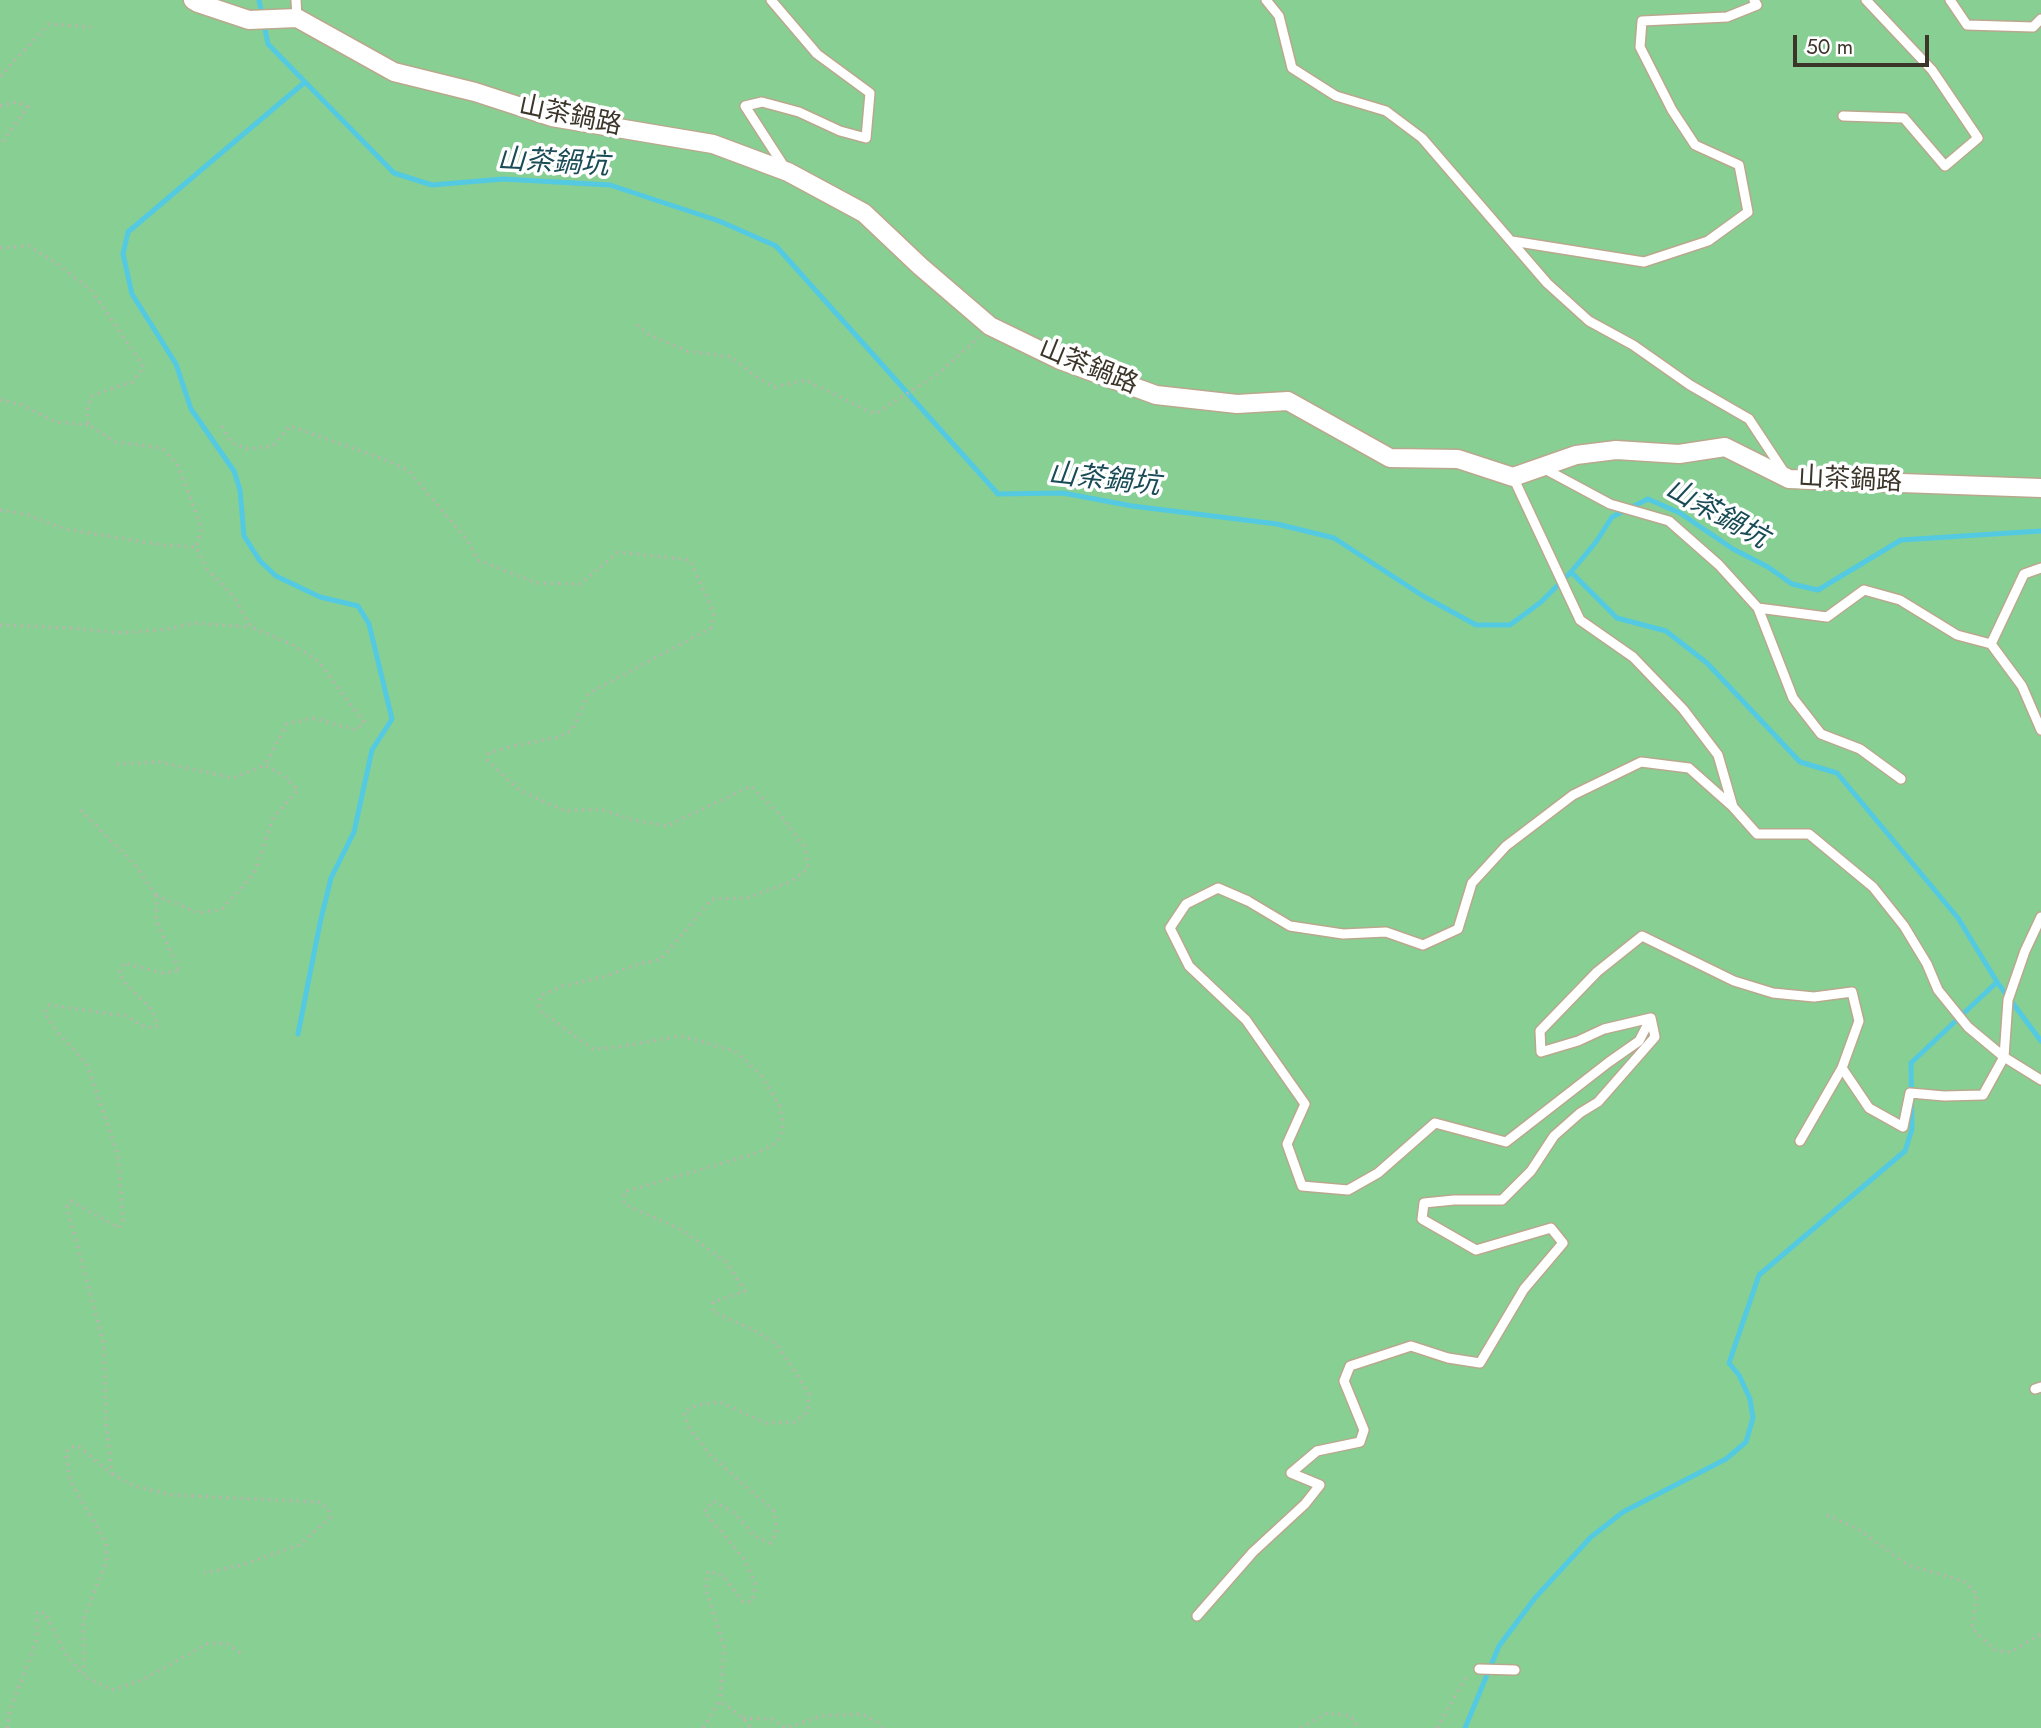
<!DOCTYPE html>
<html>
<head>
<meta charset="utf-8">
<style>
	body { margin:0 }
	#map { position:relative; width:2041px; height:1728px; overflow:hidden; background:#fdfaf4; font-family:Jost,sans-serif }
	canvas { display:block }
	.scale { position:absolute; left:1793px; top:35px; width:136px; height:32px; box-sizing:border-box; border:4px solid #3c352a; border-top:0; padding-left:9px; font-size:21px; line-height:24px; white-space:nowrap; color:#3c352a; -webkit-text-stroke:5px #fff; paint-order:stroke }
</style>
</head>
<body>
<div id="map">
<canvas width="2041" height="1728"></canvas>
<div class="scale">50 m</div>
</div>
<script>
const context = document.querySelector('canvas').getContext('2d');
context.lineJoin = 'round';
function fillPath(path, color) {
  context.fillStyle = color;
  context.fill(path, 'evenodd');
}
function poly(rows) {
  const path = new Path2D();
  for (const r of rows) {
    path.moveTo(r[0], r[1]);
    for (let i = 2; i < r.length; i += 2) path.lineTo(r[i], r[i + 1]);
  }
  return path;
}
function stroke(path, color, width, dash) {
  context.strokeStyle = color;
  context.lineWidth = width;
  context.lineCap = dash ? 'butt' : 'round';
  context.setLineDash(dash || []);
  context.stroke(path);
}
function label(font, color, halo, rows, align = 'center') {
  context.font = font + ' Jost,"Noto Sans TC",sans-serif';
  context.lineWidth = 7;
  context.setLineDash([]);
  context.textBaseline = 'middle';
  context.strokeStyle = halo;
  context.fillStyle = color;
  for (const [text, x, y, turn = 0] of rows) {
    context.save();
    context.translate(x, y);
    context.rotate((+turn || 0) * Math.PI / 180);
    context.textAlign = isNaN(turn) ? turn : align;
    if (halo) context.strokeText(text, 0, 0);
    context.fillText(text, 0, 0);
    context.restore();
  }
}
fillPath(poly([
	[0,0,2041,0,2041,1728,0,1728]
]), '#88cf94');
stroke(poly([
	[259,0,268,44,394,173,432,185,503,179,610,185,719,221,776,246,998,494,1063,493,1132,506,1277,524,1334,538,1423,596,1476,625,1510,625,1541,602,1571,572,1596,542,1612,517,1648,499,1680,513,1733,549,1768,567,1792,584,1818,590,1901,540,2041,531],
	[1571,572,1617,618,1666,631,1707,663,1800,762,1837,773,1958,918,1997,982,2041,1041],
	[298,1034,320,923,331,878,354,832,372,750,392,719,369,624,358,606,320,597,276,576,260,561,244,536,240,490,234,471,191,409,176,364,132,294,123,254,128,232,305,82],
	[1465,1728,1499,1646,1535,1598,1591,1537,1623,1512,1726,1459,1746,1442,1753,1418,1750,1399,1739,1375,1729,1363,1759,1275,1905,1151,1912,1129,1911,1063,1997,982]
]), '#53cae1', 5);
const lane = poly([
	[296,0,297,18],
	[771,0,817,54,870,93,866,138,840,131,799,112,762,102,745,106,785,168],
	[1266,0,1279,16,1292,68,1336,96,1386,111,1422,138,1547,283,1589,321,1633,345,1690,385,1749,419,1784,472],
	[1950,0,1967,25,2033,27,2041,19],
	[1843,116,1904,118,1945,166,1978,138,1932,70,1866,0],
	[1512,241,1644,262,1708,241,1748,212,1739,165,1695,145,1672,110,1640,47,1642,21,1727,17,1757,5,1754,0],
	[1543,468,1610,504,1669,521,1719,565,1758,608,1793,698,1821,734,1860,749,1901,779],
	[1513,477,1580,620,1633,657,1683,709,1718,755,1733,807,1757,834,1809,834,1873,887,1904,926,1927,964,1938,990,1968,1027,2004,1057,2041,1080],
	[1758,608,1827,617,1864,590,1900,600,1957,635,1991,644,2022,686,2041,730],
	[1991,644,2024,574,2041,568],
	[1733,807,1689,768,1641,762,1573,795,1506,846,1472,883,1458,929,1423,945,1386,932,1343,934,1290,926,1248,901,1218,888,1186,904,1170,928,1189,966,1246,1020,1305,1104,1287,1144,1302,1186,1348,1190,1378,1173,1435,1123,1506,1142,1609,1062,1639,1041,1651,1018,1604,1029,1578,1041,1541,1052,1540,1031,1597,972,1642,936,1734,981,1773,993,1814,997,1852,992,1859,1021,1842,1068,1869,1108,1903,1127,1910,1093,1944,1096,1983,1095,2004,1057,2008,1000,2025,951,2041,917],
	[1800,1141,1842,1068],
	[2035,1389,2041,1387],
	[1197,1616,1253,1552,1305,1504,1320,1485,1291,1473,1317,1451,1360,1442,1364,1430,1344,1381,1350,1366,1411,1346,1448,1358,1480,1363,1524,1289,1563,1243,1551,1228,1476,1250,1422,1219,1424,1203,1454,1200,1502,1200,1531,1171,1554,1136,1580,1113,1598,1102,1655,1037,1651,1018],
	[1479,1669,1515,1670]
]);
const street = poly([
	[193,0,198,3,249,20,297,18,394,72,475,92,552,117,713,144,788,172,864,213,920,266,990,326,1060,360,1156,395,1237,404,1288,401,1390,458,1458,459,1513,477,1576,455,1616,450,1679,454,1725,447,1789,479,2041,488]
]);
stroke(lane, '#b9a88d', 12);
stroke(street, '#b9a88d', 21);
stroke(poly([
	[0,76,49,24,91,27],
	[0,106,16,102,28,107,0,145],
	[0,248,29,246,59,265,92,291,144,367,132,382,93,395,87,406,88,425,116,442,162,448,178,466,202,528,196,547,207,569,234,597,251,627,291,644,318,661,364,722,356,730,313,718,287,724,265,765,283,775,298,790,273,818,254,874,222,909,199,913,157,896,156,921,180,971,163,973,124,963,119,973,125,983,153,1011,158,1026,147,1028,126,1016,49,1005,44,1012,59,1034,87,1064,118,1155,123,1220,119,1228,71,1201,67,1207,104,1345,106,1424,112,1474,78,1446,71,1447,66,1453,70,1480,106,1543,107,1561,83,1620,84,1676,112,1690,142,1680,207,1644,226,1643,244,1655],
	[637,325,648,334,686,351,731,357,761,380,775,387,805,380,875,414,938,374,979,337],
	[0,400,22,405,56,422,88,425],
	[222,426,230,441,246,449,273,446,290,426,389,461,409,471,468,541,478,560,537,583,580,584,618,552,690,560,714,613,711,628,589,693,572,730,559,737,513,746,489,753,487,760,519,790,565,811,600,809,633,820,667,826,751,786,781,816,805,847,808,869,790,882,747,898,712,899,661,959,635,965,607,976,563,986,540,996,539,1010,593,1049,617,1047,681,1036,735,1051,760,1074,780,1106,783,1128,777,1143,754,1154,624,1192,624,1204,682,1230,726,1262,745,1291,713,1302,713,1312,754,1330,777,1344,809,1394,808,1411,795,1422,766,1423,720,1402,697,1405,684,1412,689,1428,710,1455,774,1511,777,1532,770,1543,756,1537,734,1513,714,1501,704,1511,744,1559,756,1585,752,1602,743,1601,723,1576,708,1571,706,1589,724,1647,720,1701],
	[0,510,25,514,65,529,162,545,196,547],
	[0,625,70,628,123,633,169,629,194,623,251,627],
	[117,764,159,762,233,778,265,765],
	[81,810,136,866,157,896],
	[112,1474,134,1486,172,1495,318,1502,329,1509,330,1518,299,1545,242,1565,204,1573],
	[1827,1515,1858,1529,1908,1565,1964,1581,1977,1594,1972,1629,1996,1651,2011,1652,2041,1634],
	[743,1718,772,1719,786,1728,821,1716,862,1714,877,1722,882,1728],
	[7,1728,10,1710,37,1640,37,1612,45,1613,66,1654,83,1675],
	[703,1728,720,1701,743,1718,751,1728],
	[1301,1728,1327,1713,1351,1716,1359,1728],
	[1437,1728,1467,1675]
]), '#b9b5ad', 3.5, [2, 5]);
stroke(lane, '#fff', 9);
stroke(street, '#fff', 18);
label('26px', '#3c352a', '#fff', [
	["山茶鍋路",570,117,12],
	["山茶鍋路",1088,368,22],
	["山茶鍋路",1850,481,3]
]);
label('italic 28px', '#194c56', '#fff', [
	["山茶鍋坑",553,164,3],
	["山茶鍋坑",1104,481,6],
	["山茶鍋坑",1716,515,29]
]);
</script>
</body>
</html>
